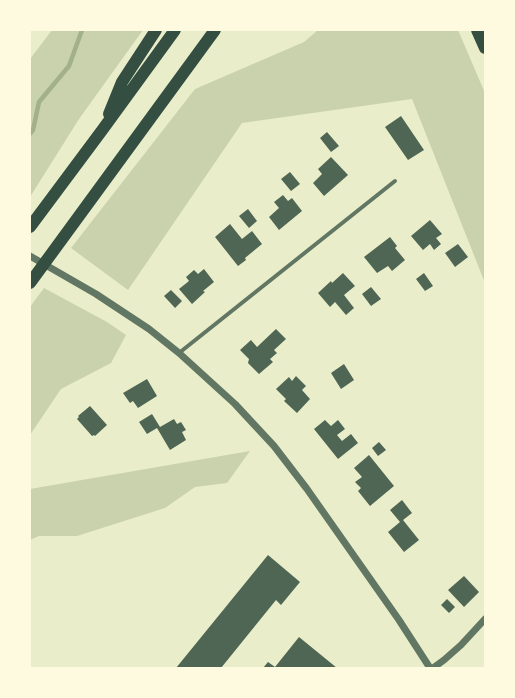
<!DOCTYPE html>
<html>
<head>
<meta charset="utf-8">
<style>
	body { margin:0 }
	#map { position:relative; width:515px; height:698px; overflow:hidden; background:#e9edc9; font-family:Cabin,sans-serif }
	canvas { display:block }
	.frame { position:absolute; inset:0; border:31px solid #fefae0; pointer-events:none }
</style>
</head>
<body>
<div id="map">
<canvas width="515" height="698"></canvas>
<div class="frame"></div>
</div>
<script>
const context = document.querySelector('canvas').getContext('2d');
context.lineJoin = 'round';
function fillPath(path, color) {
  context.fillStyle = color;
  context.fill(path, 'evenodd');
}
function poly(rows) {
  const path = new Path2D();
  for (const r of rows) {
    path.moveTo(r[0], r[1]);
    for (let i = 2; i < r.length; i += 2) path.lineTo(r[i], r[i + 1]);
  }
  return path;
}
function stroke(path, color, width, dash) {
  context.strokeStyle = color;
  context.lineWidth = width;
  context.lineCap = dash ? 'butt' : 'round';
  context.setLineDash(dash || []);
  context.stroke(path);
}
fillPath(poly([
	[52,30,143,30,79,119,30,197,30,59],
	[318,30,458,30,485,93,485,283,412,99,242,123,128,290,71,248,195,89,304,42],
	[44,288,107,322,126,335,111,363,61,389,30,435,30,307],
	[250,451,227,483,195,487,165,508,77,536,39,536,30,540,30,489]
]), '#cad2ad');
stroke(poly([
	[30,134,33,130,39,102,69,66,82,30]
]), '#a3b18a', 4.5);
fillPath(poly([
	[401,116,424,150,408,160,385,127],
	[327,132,339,146,331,152,320,138],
	[331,157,348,175,324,196,313,183,322,174,318,169],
	[290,172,300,184,291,191,281,179],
	[283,195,288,201,292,198,302,211,279,230,269,217,279,208,274,202],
	[248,209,257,221,249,228,239,216],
	[430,220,442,234,436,238,441,244,434,250,430,244,423,250,411,236],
	[230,224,242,239,252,231,262,244,245,258,246,260,238,266,215,237],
	[390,237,397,246,395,248,405,260,392,271,388,266,377,273,364,257],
	[458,244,468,257,455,267,445,253],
	[204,269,214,282,203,291,205,292,192,304,179,289,189,281,186,277,194,270,198,274],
	[343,273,355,286,344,295,354,308,346,315,335,302,330,307,318,293,331,281,332,283],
	[424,273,433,286,425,291,416,279],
	[371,287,381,299,371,306,362,294],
	[171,290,182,301,175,308,164,296],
	[276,329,286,339,274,350,277,353,270,359,273,362,259,374,248,363,249,359,240,350,251,340,257,347],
	[344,364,354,380,341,389,331,373],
	[296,376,306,386,302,390,310,399,297,413,284,401,286,399,276,389,289,377,292,381],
	[147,379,157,396,138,408,133,401,130,403,123,393],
	[90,406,107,425,95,436,94,435,92,436,77,419,79,417,78,416],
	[152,414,160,427,174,419,177,424,181,422,186,430,182,432,186,440,170,450,157,428,147,434,139,422],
	[325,420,331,426,338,420,345,429,337,435,342,441,351,434,358,443,338,459,314,429],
	[379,442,386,450,378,456,372,448],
	[369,455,394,486,370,506,358,491,361,488,355,482,362,477,354,468],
	[402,500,412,513,403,520,419,540,404,552,388,532,400,522,390,510],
	[268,555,300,582,281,605,276,600,221,668,176,668],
	[464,576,479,592,464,607,448,590],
	[447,599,455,607,449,613,441,605],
	[299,637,337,668,263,668,268,662,275,667]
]), '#4f6655');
stroke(poly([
	[179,353,395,181]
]), '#617663', 4);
stroke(poly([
	[30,256,96,294,149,329,179,353,235,404,274,446,307,489,399,620,430,668],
	[433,668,444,660,461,645,485,619]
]), '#617663', 7);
stroke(poly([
	[477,30,485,48],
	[109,114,122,82,156,30],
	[30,227,103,129,175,30],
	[30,283,215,30]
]), '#344e41', 12);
</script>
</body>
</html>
